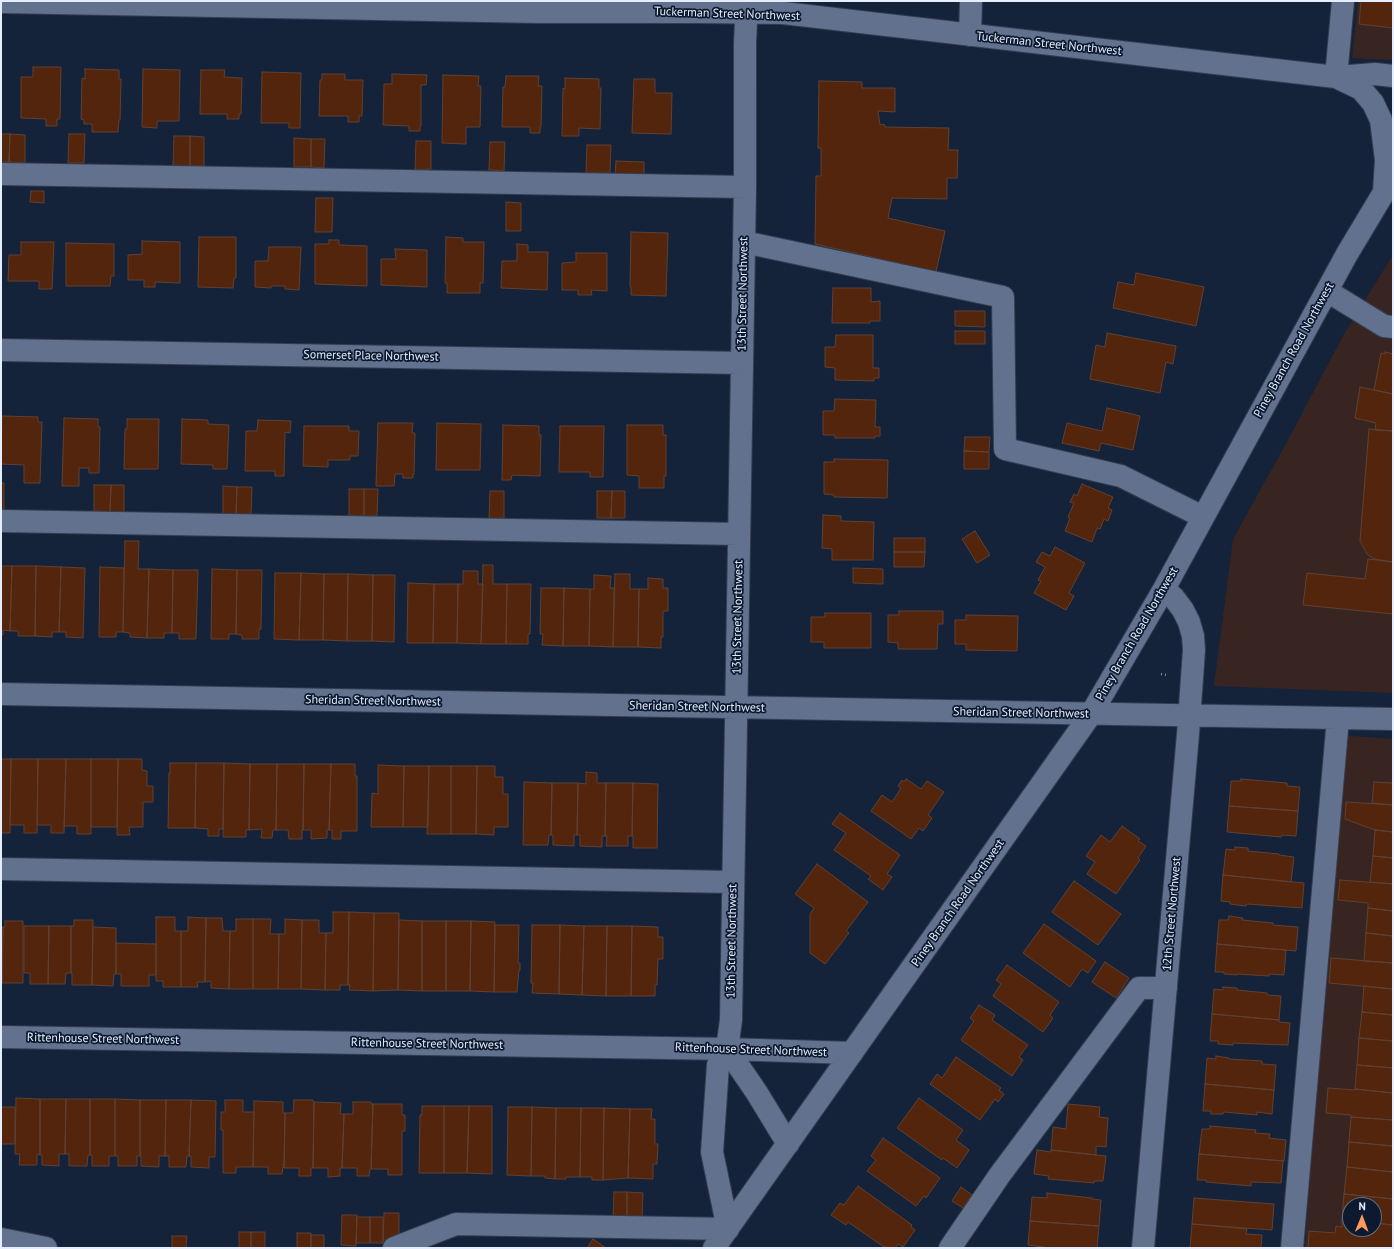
<!DOCTYPE html>
<html>
<head>
<meta charset="utf-8">
<style>
	body { margin:0 }
	#map { position:relative; width:1394px; height:1249px; overflow:hidden; background:#15233a; font-family:"PT Sans",sans-serif }
	canvas { display:block }
	.frame { position:absolute; inset:0; border:2px solid #e4eefe; pointer-events:none }
	.north { position:absolute; left:1342px; top:1197px; width:40px; height:40px; box-sizing:border-box; background:#0c192f; border:1px solid #626e82; border-radius:50%; rotate:1deg; font-size:11px; font-weight:700; line-height:16px; text-align:center; color:#e4eefe }
	.north::after { content:''; display:block; margin:auto; width:14px; height:18px; background:#ff9b5a; clip-path:polygon(50% 0,100% 100%,50% 72%,0 100%) }
</style>
</head>
<body>
<div id="map">
<canvas width="1394" height="1249"></canvas>
<div class="frame"></div>
<div class="north">N</div>
</div>
<script>
const context = document.querySelector('canvas').getContext('2d');
context.lineJoin = 'round';
function fillPath(path, color) {
  context.fillStyle = color;
  context.fill(path, 'evenodd');
}
function poly(rows) {
  const path = new Path2D();
  for (const r of rows) {
    path.moveTo(r[0], r[1]);
    for (let i = 2; i < r.length; i += 2) path.lineTo(r[i], r[i + 1]);
  }
  return path;
}
function stroke(path, color, width, dash) {
  context.strokeStyle = color;
  context.lineWidth = width;
  context.lineCap = dash ? 'butt' : 'round';
  context.setLineDash(dash || []);
  context.stroke(path);
}
function label(font, color, halo, rows, align = 'center') {
  context.font = font + ' "PT Sans",sans-serif';
  context.lineWidth = 3.5;
  context.setLineDash([]);
  context.textBaseline = 'middle';
  context.strokeStyle = halo;
  context.fillStyle = color;
  for (const [text, x, y, turn = 0] of rows) {
    context.save();
    context.translate(x, y);
    context.rotate((+turn || 0) * Math.PI / 180);
    context.textAlign = isNaN(turn) ? turn : align;
    if (halo) context.strokeText(text, 0, 0);
    context.fillText(text, 0, 0);
    context.restore();
  }
}
fillPath(poly([
	[1358,1,1393,1,1393,60,1352,58],
	[1393,255,1393,693,1214,686,1233,539,1287,442,1343,336],
	[1339,735,1393,739,1393,1248,1305,1248],
	[1350,1205,1374,1205,1374,1229,1350,1229]
]), '#382522');
const building = poly([
	[1361,1,1393,1,1393,28,1359,24,1361,1],
	[33,67,61,67,60,119,57,119,57,126,46,126,46,119,21,118,21,77,33,77,33,67],
	[85,69,119,70,119,79,121,79,120,120,119,120,118,132,92,132,92,124,84,124,84,120,81,119,82,78,85,79,85,69],
	[143,69,180,70,179,121,157,121,157,128,142,127,143,69],
	[201,70,225,70,224,77,242,78,241,114,239,114,239,119,227,119,227,114,200,114,201,70],
	[262,72,301,73,300,128,289,128,289,123,261,123,262,72],
	[322,74,345,74,345,80,363,80,362,116,359,116,359,122,348,122,348,116,319,116,320,80,322,80,322,74],
	[392,74,427,75,426,85,421,85,421,126,420,126,420,131,409,131,409,126,383,125,384,84,392,84,392,74],
	[443,75,479,76,478,86,481,86,480,127,466,127,466,144,442,143,443,75],
	[506,76,539,76,538,86,542,86,541,127,540,127,540,133,530,133,530,127,502,127,503,87,505,87,506,76],
	[565,78,599,79,599,88,601,88,600,129,579,128,579,136,562,136,563,88,565,89,565,78],
	[634,79,655,79,655,93,672,93,671,134,632,133,634,79],
	[819,81,862,82,862,88,895,88,895,112,878,111,880,125,884,124,885,127,949,128,948,150,958,150,957,178,947,178,947,199,892,198,888,218,945,231,936,272,815,244,816,176,821,176,821,148,818,148,819,81],
	[1,134,10,134,9,162,1,162,1,134],
	[10,134,25,135,25,163,9,162,10,134],
	[69,134,85,134,84,163,68,163,69,134],
	[174,136,190,136,190,166,173,165,174,136],
	[190,136,204,137,204,166,190,166,190,136],
	[294,138,311,139,311,167,294,167,294,138],
	[311,139,325,139,324,168,311,167,311,139],
	[416,141,431,141,431,169,415,170,416,141],
	[490,142,505,142,504,171,489,170,490,142],
	[587,145,611,145,610,173,586,173,587,145],
	[616,161,644,162,644,177,615,176,616,161],
	[31,191,44,191,44,203,30,202,31,191],
	[316,198,333,198,332,232,315,232,316,198],
	[506,202,521,203,521,231,506,231,506,202],
	[631,232,668,233,666,296,631,295,631,287,630,287,631,232],
	[199,237,236,237,236,278,234,278,233,288,198,287,199,237],
	[446,237,463,238,463,242,484,242,483,283,480,283,480,293,447,293,447,283,445,283,446,237],
	[329,240,339,240,339,245,367,246,367,286,315,284,315,244,329,244,329,240],
	[142,241,180,242,180,283,155,282,155,287,144,287,144,280,128,280,128,255,142,254,142,241],
	[21,242,54,242,52,289,39,289,39,281,8,281,9,255,21,255,21,242],
	[66,243,114,244,114,276,111,276,110,286,66,286,66,243],
	[517,244,528,245,528,252,548,252,547,290,501,288,502,261,517,261,517,244],
	[269,247,301,247,299,290,285,289,285,286,271,286,271,288,255,287,255,261,268,261,269,247],
	[395,249,427,250,427,287,381,285,381,259,396,259,395,249],
	[576,253,607,253,607,291,591,290,592,295,578,295,578,290,562,290,562,263,576,262,576,253],
	[1136,273,1204,287,1196,326,1113,308,1118,282,1134,285,1136,273],
	[833,288,871,288,871,302,880,301,880,321,870,321,870,323,832,323,833,288],
	[955,311,985,311,985,327,955,326,955,311],
	[955,331,985,331,985,344,955,344,955,331],
	[1107,333,1176,346,1173,364,1166,362,1160,393,1090,379,1096,345,1105,347,1107,333],
	[836,335,873,335,873,368,879,368,879,378,874,378,874,381,835,380,835,368,825,367,825,347,835,347,836,335],
	[1385,352,1393,354,1393,394,1374,390,1381,353,1385,354,1385,352],
	[1360,387,1393,394,1393,431,1375,430,1376,423,1355,418,1360,387],
	[835,399,876,400,875,427,880,427,880,436,875,436,875,438,835,438,835,435,823,435,823,411,834,411,835,399],
	[1107,408,1140,416,1133,450,1101,443,1099,451,1062,443,1067,423,1102,431,1107,408],
	[2,416,38,417,38,422,42,422,40,483,24,483,24,465,1,464,2,416],
	[64,418,98,419,98,427,100,427,99,473,89,473,89,468,79,468,79,486,62,486,64,418],
	[127,419,159,419,158,469,124,469,125,429,127,429,127,419],
	[182,419,208,420,208,424,229,425,227,469,213,469,213,465,181,464,182,419],
	[258,420,291,421,290,433,285,432,284,476,275,476,275,471,245,471,246,431,257,431,258,420],
	[378,423,413,423,412,433,415,433,414,474,413,474,413,478,403,478,403,474,395,474,394,486,376,486,378,423],
	[437,423,481,424,480,470,436,470,437,423],
	[503,425,539,426,539,435,541,435,540,476,512,475,511,480,502,480,503,425],
	[627,425,663,425,663,435,666,435,666,476,664,476,664,488,639,488,639,476,627,475,627,425],
	[304,426,349,426,349,431,359,431,358,456,350,456,350,460,328,460,328,467,303,466,304,426],
	[560,426,604,426,603,477,590,477,590,472,559,472,560,426],
	[1369,429,1393,431,1393,562,1374,559,1367,554,1360,541,1369,429],
	[965,437,990,437,989,452,964,451,965,437],
	[964,451,989,452,989,469,964,469,964,451],
	[834,459,888,460,887,498,834,497,834,495,824,494,824,462,834,462,834,459],
	[1,483,4,483,4,509,1,509,1,483],
	[1082,484,1113,497,1108,508,1112,510,1108,521,1104,519,1100,529,1097,528,1092,542,1065,531,1070,518,1068,517,1074,503,1070,502,1074,494,1077,496,1082,484],
	[94,485,111,485,110,512,94,511,94,485],
	[111,485,124,485,124,512,110,512,111,485],
	[223,486,237,487,236,514,223,514,223,486],
	[237,487,252,487,251,514,236,514,237,487],
	[349,489,364,489,364,516,349,515,349,489],
	[364,489,378,489,377,516,364,516,364,489],
	[490,491,504,491,504,518,489,519,490,491],
	[597,491,612,491,611,518,597,518,597,491],
	[612,491,625,491,625,518,611,518,612,491],
	[823,515,841,516,841,521,874,522,873,560,832,560,832,549,822,548,823,515],
	[975,531,990,555,977,563,962,539,975,531],
	[894,538,925,538,925,552,894,552,894,538],
	[125,541,139,541,138,569,149,569,147,638,130,637,130,633,123,632,125,541],
	[1055,547,1085,563,1069,593,1074,596,1066,610,1034,593,1041,581,1038,580,1045,567,1036,562,1042,552,1050,556,1055,547],
	[894,552,925,552,924,567,894,567,894,552],
	[1368,559,1393,562,1393,614,1303,605,1307,573,1365,579,1368,559],
	[483,565,493,565,493,584,507,584,506,644,481,644,483,565],
	[1,566,12,566,10,631,3,630,3,635,1,635,1,566],
	[12,566,36,566,35,636,18,636,18,631,10,631,12,566],
	[36,566,61,567,59,632,52,632,52,637,35,636,36,566],
	[61,567,85,568,83,638,66,637,66,632,59,632,61,567],
	[100,567,124,568,123,632,116,632,116,637,99,637,100,567],
	[853,568,883,569,883,584,853,583,853,568],
	[149,569,173,570,172,633,164,633,164,638,147,638,149,569],
	[212,569,237,570,236,634,229,634,229,639,211,639,212,569],
	[173,570,198,570,196,639,179,639,179,633,172,633,173,570],
	[237,570,262,570,261,629,259,629,259,639,242,639,242,635,236,634,237,570],
	[463,571,478,571,478,584,483,584,481,644,457,643,458,584,463,584,463,571],
	[275,573,301,573,299,640,274,639,275,573],
	[301,573,324,574,323,640,299,640,301,573],
	[324,574,348,574,347,641,323,640,324,574],
	[348,574,373,575,372,641,347,641,348,574],
	[615,574,630,574,630,589,639,589,638,647,613,647,615,574],
	[373,575,395,575,394,642,372,641,373,575],
	[594,575,611,576,610,588,614,588,613,647,589,646,590,589,594,589,594,575],
	[648,578,663,579,663,588,668,588,668,611,663,611,663,637,661,637,661,648,638,647,639,589,648,589,648,578],
	[408,583,434,584,433,643,407,643,408,583],
	[434,584,458,584,457,643,433,643,434,584],
	[507,584,531,584,530,634,528,634,528,644,506,644,507,584],
	[541,588,564,588,563,646,542,645,543,634,540,634,541,588],
	[564,588,590,589,589,646,563,646,564,588],
	[899,611,943,611,943,624,938,624,937,649,898,649,898,643,888,642,888,615,899,615,899,611],
	[825,613,871,613,871,648,824,648,824,642,811,642,811,617,825,617,825,613],
	[966,615,1018,616,1017,651,966,650,966,644,955,644,955,620,966,620,966,615],
	[1,759,11,759,10,833,1,833,1,759],
	[11,759,38,759,37,833,24,833,24,825,10,825,11,759],
	[38,759,66,759,64,833,51,833,51,825,37,825,38,759],
	[66,759,91,759,91,834,77,834,77,826,64,826,66,759],
	[91,759,118,759,117,827,91,827,91,759],
	[118,759,142,759,142,770,147,771,147,786,153,786,153,802,143,802,143,827,129,827,130,835,117,835,118,759],
	[170,763,196,763,195,828,168,828,169,773,170,773,170,763],
	[196,763,224,763,223,829,219,829,219,836,208,836,208,829,195,828,196,763],
	[224,763,250,764,249,830,246,830,246,837,223,837,224,763],
	[250,764,277,764,276,830,273,830,272,838,261,838,262,829,249,830,250,764],
	[277,764,304,764,303,830,302,830,302,839,289,839,288,830,276,830,277,764],
	[304,764,331,764,329,830,327,830,327,838,311,839,311,830,303,830,304,764],
	[331,764,355,764,355,776,357,776,357,831,341,831,341,839,332,839,332,830,329,830,331,764],
	[378,765,404,766,403,827,371,827,372,793,378,794,378,765],
	[404,766,429,766,428,827,403,827,404,766],
	[429,766,451,766,451,834,427,834,429,766],
	[451,766,477,766,476,834,451,834,451,766],
	[477,766,495,766,495,777,503,777,503,794,508,794,508,827,494,827,494,835,476,834,477,766],
	[586,772,597,773,597,783,606,783,605,836,602,836,602,847,580,846,580,835,577,835,578,783,586,784,586,772],
	[906,779,921,789,927,781,944,792,928,815,932,818,923,831,919,828,911,839,871,811,882,795,892,802,901,788,898,786,902,780,904,782,906,779],
	[1241,779,1287,783,1287,786,1300,787,1298,811,1229,806,1231,781,1241,781,1241,779],
	[524,782,552,783,551,835,549,835,548,845,523,845,524,782],
	[1374,782,1393,783,1393,805,1372,803,1374,782],
	[552,783,578,783,577,835,574,835,574,846,553,845,553,835,551,835,552,783],
	[606,783,633,783,632,836,628,836,628,846,606,846,607,836,605,836,606,783],
	[633,783,658,784,657,848,633,848,633,836,632,836,633,783],
	[1346,802,1393,805,1393,832,1375,830,1345,819,1346,802],
	[1229,806,1298,811,1296,836,1282,835,1281,837,1227,832,1229,806],
	[840,813,900,855,887,874,892,877,883,890,868,879,871,876,834,850,846,833,832,824,840,813],
	[1122,826,1140,839,1138,841,1146,846,1138,858,1140,860,1116,894,1087,874,1095,862,1086,856,1101,835,1110,842,1122,826],
	[1375,830,1393,832,1393,858,1373,856,1375,830],
	[1235,847,1248,848,1248,851,1279,854,1279,855,1294,857,1291,882,1223,875,1226,849,1235,850,1235,847],
	[1373,856,1393,858,1393,884,1370,882,1373,856],
	[817,864,868,902,846,931,849,933,825,964,810,953,810,914,814,908,795,894,817,864],
	[1223,875,1304,883,1302,908,1247,904,1246,906,1230,904,1230,902,1221,901,1223,875],
	[1340,880,1393,884,1393,911,1368,908,1368,903,1338,900,1340,880],
	[1074,881,1121,914,1098,945,1052,912,1074,881],
	[1368,908,1393,911,1393,936,1366,933,1368,908],
	[333,912,349,912,348,985,340,985,340,990,325,990,326,933,333,933,333,912],
	[349,912,374,913,373,991,349,990,350,985,348,985,349,912],
	[374,913,399,913,398,990,373,991,374,913],
	[1229,916,1243,918,1242,920,1273,923,1273,925,1298,927,1296,951,1217,944,1219,920,1228,920,1229,916],
	[156,917,175,917,175,931,181,931,181,987,163,987,163,981,156,981,156,917],
	[188,917,206,918,205,982,197,982,198,987,181,987,181,931,188,931,188,917],
	[206,918,222,918,223,931,230,931,229,989,211,988,211,981,205,982,206,918],
	[236,919,253,919,253,989,229,989,230,931,236,931,236,919],
	[253,919,271,919,270,934,279,934,278,989,253,989,253,919],
	[285,919,302,920,301,989,278,989,279,934,285,934,285,919],
	[74,920,93,920,92,985,72,985,72,973,71,973,71,926,74,926,74,920],
	[302,920,319,920,319,933,326,933,325,990,301,989,302,920],
	[399,920,422,921,422,991,398,990,399,920],
	[5,921,23,921,23,983,2,983,3,927,5,927,5,921],
	[422,921,446,921,446,991,422,991,422,921],
	[446,921,471,921,470,991,446,991,446,921],
	[471,921,495,922,494,992,470,991,471,921],
	[1044,924,1096,961,1088,973,1082,969,1070,987,1023,953,1044,924],
	[495,925,519,925,518,963,520,963,520,970,519,970,517,992,494,992,495,925],
	[532,925,560,925,559,994,532,993,533,983,531,983,532,925],
	[560,925,584,926,582,995,559,994,560,925],
	[24,926,49,926,48,984,30,984,30,973,24,973,24,926],
	[49,926,71,926,71,973,66,973,65,984,48,984,49,926],
	[584,926,607,926,606,996,582,995,584,926],
	[607,926,632,926,631,996,606,996,607,926],
	[632,926,658,927,658,937,663,937,663,959,658,959,657,985,655,985,655,996,631,996,632,926],
	[1,927,3,927,2,983,1,983,1,927],
	[93,927,116,928,116,974,114,974,113,986,92,985,93,927],
	[1366,933,1393,936,1393,963,1364,961,1366,933],
	[116,943,156,944,156,975,149,975,149,986,121,986,121,974,116,974,116,943],
	[1217,944,1286,950,1284,975,1269,974,1269,976,1237,974,1237,975,1224,974,1224,972,1215,972,1217,944],
	[1331,958,1393,963,1393,989,1329,983,1331,958],
	[1105,962,1129,978,1116,998,1092,982,1105,962],
	[1007,965,1059,1002,1050,1015,1053,1018,1043,1032,993,996,1001,984,996,980,1007,965],
	[1364,986,1393,989,1393,1015,1362,1012,1364,986],
	[1223,987,1237,988,1237,990,1267,993,1267,995,1281,996,1279,1020,1212,1014,1214,989,1223,990,1223,987],
	[979,1005,995,1015,992,1020,1028,1045,1019,1057,1023,1060,1012,1076,961,1040,974,1021,970,1018,979,1005],
	[1362,1012,1393,1015,1393,1041,1359,1038,1362,1012],
	[1212,1014,1279,1020,1279,1022,1290,1023,1288,1045,1233,1043,1233,1045,1218,1044,1218,1041,1210,1041,1212,1014],
	[1359,1038,1393,1041,1393,1068,1357,1065,1359,1038],
	[1216,1056,1229,1058,1229,1059,1262,1061,1262,1064,1276,1065,1274,1090,1205,1084,1207,1058,1216,1059,1216,1056],
	[956,1057,1001,1088,999,1090,1004,1094,998,1102,995,1099,980,1120,930,1084,937,1074,942,1078,956,1057],
	[1357,1065,1393,1068,1393,1093,1355,1089,1357,1065],
	[1205,1084,1274,1090,1272,1114,1257,1112,1257,1115,1224,1112,1223,1114,1211,1114,1211,1111,1203,1111,1205,1084],
	[1328,1088,1355,1090,1355,1089,1393,1093,1393,1120,1351,1117,1351,1115,1326,1113,1328,1088],
	[16,1098,40,1099,40,1155,37,1154,37,1165,19,1165,20,1154,15,1154,16,1098],
	[919,1098,963,1130,956,1140,969,1150,957,1168,943,1158,942,1160,897,1128,919,1098],
	[40,1099,66,1099,65,1154,59,1154,59,1166,42,1165,42,1155,40,1155,40,1099],
	[66,1099,90,1099,90,1155,88,1155,87,1166,69,1166,69,1154,65,1154,66,1099],
	[90,1099,115,1099,115,1156,109,1156,109,1166,92,1166,92,1155,90,1155,90,1099],
	[115,1099,140,1100,140,1156,137,1156,137,1166,118,1166,118,1156,115,1156,115,1099],
	[140,1100,166,1100,165,1156,159,1156,159,1167,141,1166,141,1156,140,1156,140,1100],
	[166,1100,191,1100,189,1156,187,1156,186,1167,169,1167,169,1156,165,1156,166,1100],
	[191,1100,216,1101,215,1157,209,1157,209,1168,191,1167,191,1156,189,1156,191,1100],
	[225,1100,243,1100,243,1112,254,1112,253,1167,236,1167,236,1173,223,1173,223,1130,221,1130,221,1112,225,1112,225,1100],
	[294,1100,313,1100,313,1102,314,1102,313,1168,311,1168,311,1176,299,1176,299,1168,284,1168,285,1113,293,1113,294,1100],
	[254,1101,283,1102,283,1113,285,1113,284,1168,283,1167,282,1174,268,1174,268,1167,253,1167,254,1101],
	[314,1102,341,1103,340,1114,344,1114,342,1168,340,1168,340,1176,328,1177,328,1168,313,1168,314,1102],
	[353,1102,371,1102,371,1104,373,1104,371,1169,370,1169,369,1176,357,1176,357,1168,342,1168,344,1114,353,1114,353,1102],
	[373,1104,402,1104,402,1115,405,1115,405,1131,402,1131,402,1175,388,1175,388,1169,371,1169,373,1104],
	[1068,1104,1100,1107,1099,1117,1108,1118,1106,1147,1096,1146,1096,1155,1051,1150,1053,1127,1066,1129,1068,1104],
	[422,1106,444,1106,444,1173,419,1173,420,1115,422,1115,422,1106],
	[444,1106,469,1106,467,1173,444,1173,444,1106],
	[469,1106,492,1106,492,1174,467,1173,469,1106],
	[1,1107,15,1107,15,1144,1,1144,1,1107],
	[508,1107,532,1107,531,1176,507,1175,508,1107],
	[532,1107,556,1108,555,1179,545,1178,545,1176,531,1176,532,1107],
	[556,1108,581,1108,580,1177,566,1177,566,1179,555,1179,556,1108],
	[581,1108,604,1108,603,1180,592,1180,592,1177,580,1177,581,1108],
	[604,1108,630,1109,628,1178,603,1180,604,1108],
	[630,1109,652,1109,651,1119,655,1119,655,1144,658,1144,657,1164,653,1164,653,1179,628,1178,630,1109],
	[1351,1117,1393,1120,1393,1146,1349,1142,1351,1117],
	[1210,1126,1256,1130,1255,1133,1270,1134,1269,1138,1286,1140,1284,1161,1199,1154,1202,1129,1210,1129,1210,1126],
	[883,1138,940,1178,926,1198,924,1196,916,1206,867,1171,876,1160,871,1156,883,1138],
	[1349,1142,1393,1146,1393,1172,1347,1167,1349,1142],
	[1037,1150,1051,1152,1051,1150,1106,1156,1103,1181,1094,1181,1094,1183,1048,1179,1049,1176,1034,1174,1037,1150],
	[1199,1154,1283,1161,1281,1183,1251,1182,1251,1186,1206,1182,1206,1180,1197,1180,1199,1154],
	[1347,1167,1393,1172,1393,1199,1344,1194,1347,1167],
	[858,1186,912,1225,911,1227,915,1230,903,1247,898,1244,895,1248,884,1247,848,1222,846,1225,831,1215,840,1203,844,1205,858,1186],
	[961,1187,972,1195,963,1208,952,1201,961,1187],
	[614,1192,627,1192,627,1218,613,1218,614,1192],
	[627,1192,643,1193,642,1218,627,1218,627,1192],
	[1047,1193,1092,1198,1092,1199,1101,1200,1099,1226,1030,1221,1032,1197,1047,1198,1047,1193],
	[1344,1194,1393,1199,1393,1225,1374,1223,1374,1205,1350,1205,1350,1220,1342,1220,1344,1194],
	[1194,1198,1274,1204,1272,1230,1192,1224,1194,1198],
	[384,1213,399,1213,399,1237,383,1243,384,1213],
	[342,1215,357,1215,356,1246,341,1245,342,1215],
	[357,1217,370,1217,370,1243,356,1243,357,1217],
	[370,1217,383,1217,383,1243,370,1243,370,1217],
	[1342,1220,1350,1220,1350,1229,1374,1229,1374,1223,1393,1225,1393,1248,1308,1248,1309,1231,1335,1233,1336,1226,1342,1227,1342,1220],
	[1030,1221,1099,1226,1097,1248,1044,1248,1044,1247,1028,1245,1030,1221],
	[1192,1224,1247,1229,1246,1234,1262,1235,1261,1248,1190,1248,1192,1224],
	[239,1232,251,1232,251,1248,239,1248,239,1232],
	[251,1232,265,1232,265,1248,251,1248,251,1232],
	[297,1233,311,1233,311,1248,297,1248,297,1233],
	[311,1235,324,1235,324,1248,311,1248,311,1235],
	[172,1236,187,1236,186,1248,172,1248,172,1236],
	[593,1239,606,1248,587,1248,593,1239]
]);
fillPath(building, '#53250c');
stroke(building, '#5f4133', 1);
const minor = poly([
	[1,2,539,12,698,12,783,13,1336,77,1361,89,1373,103,1381,120,1386,160,1384,192],
	[970,35,971,1],
	[1336,77,1343,1],
	[1337,77,1375,74,1393,76],
	[1,174,745,187],
	[744,242,1003,297,1005,449,1121,476,1203,517],
	[1327,291,1384,326,1393,327],
	[1,350,742,363],
	[1,521,739,534],
	[1,694,1393,719],
	[1,869,733,882],
	[1,1037,727,1049,852,1053],
	[727,1049,757,1093,788,1144],
	[728,1229,712,1152,718,1065,727,1049,731,1020,745,187,745,43,747,1],
	[1,1239,46,1248],
	[394,1248,456,1224,728,1229],
	[714,1248,1091,714,1164,589,1347,254,1392,179],
	[950,1248,999,1176,1139,988,1166,988],
	[1143,1248,1188,734,1194,650,1193,636,1189,622,1183,610,1174,598,1164,589],
	[1292,1248,1338,718]
]);
stroke(minor, '#343d51', 24);
stroke(poly([
	[1161,674,1167,675]
]), '#7c889b', 2.5, [1, 3]);
stroke(minor, '#62728e', 22);
label('12px', '#e4eefe', '#0c192f', [
	["Tuckerman Street Northwest",727,14,2],
	["Tuckerman Street Northwest",1049,44,6],
	["13th Street Northwest",743,294,-89],
	["Piney Branch Road Northwest",1294,350,-61],
	["Somerset Place Northwest",371,356,1],
	["13th Street Northwest",738,617,-89],
	["Piney Branch Road Northwest",1137,634,-60],
	["Sheridan Street Northwest",373,701,1],
	["Sheridan Street Northwest",697,707,1],
	["Sheridan Street Northwest",1021,713,1],
	["Piney Branch Road Northwest",958,903,-55],
	["12th Street Northwest",1172,914,-85],
	["13th Street Northwest",732,941,-89],
	["Rittenhouse Street Northwest",103,1039,1],
	["Rittenhouse Street Northwest",427,1044,1],
	["Rittenhouse Street Northwest",751,1050,2]
]);
</script>
</body>
</html>
